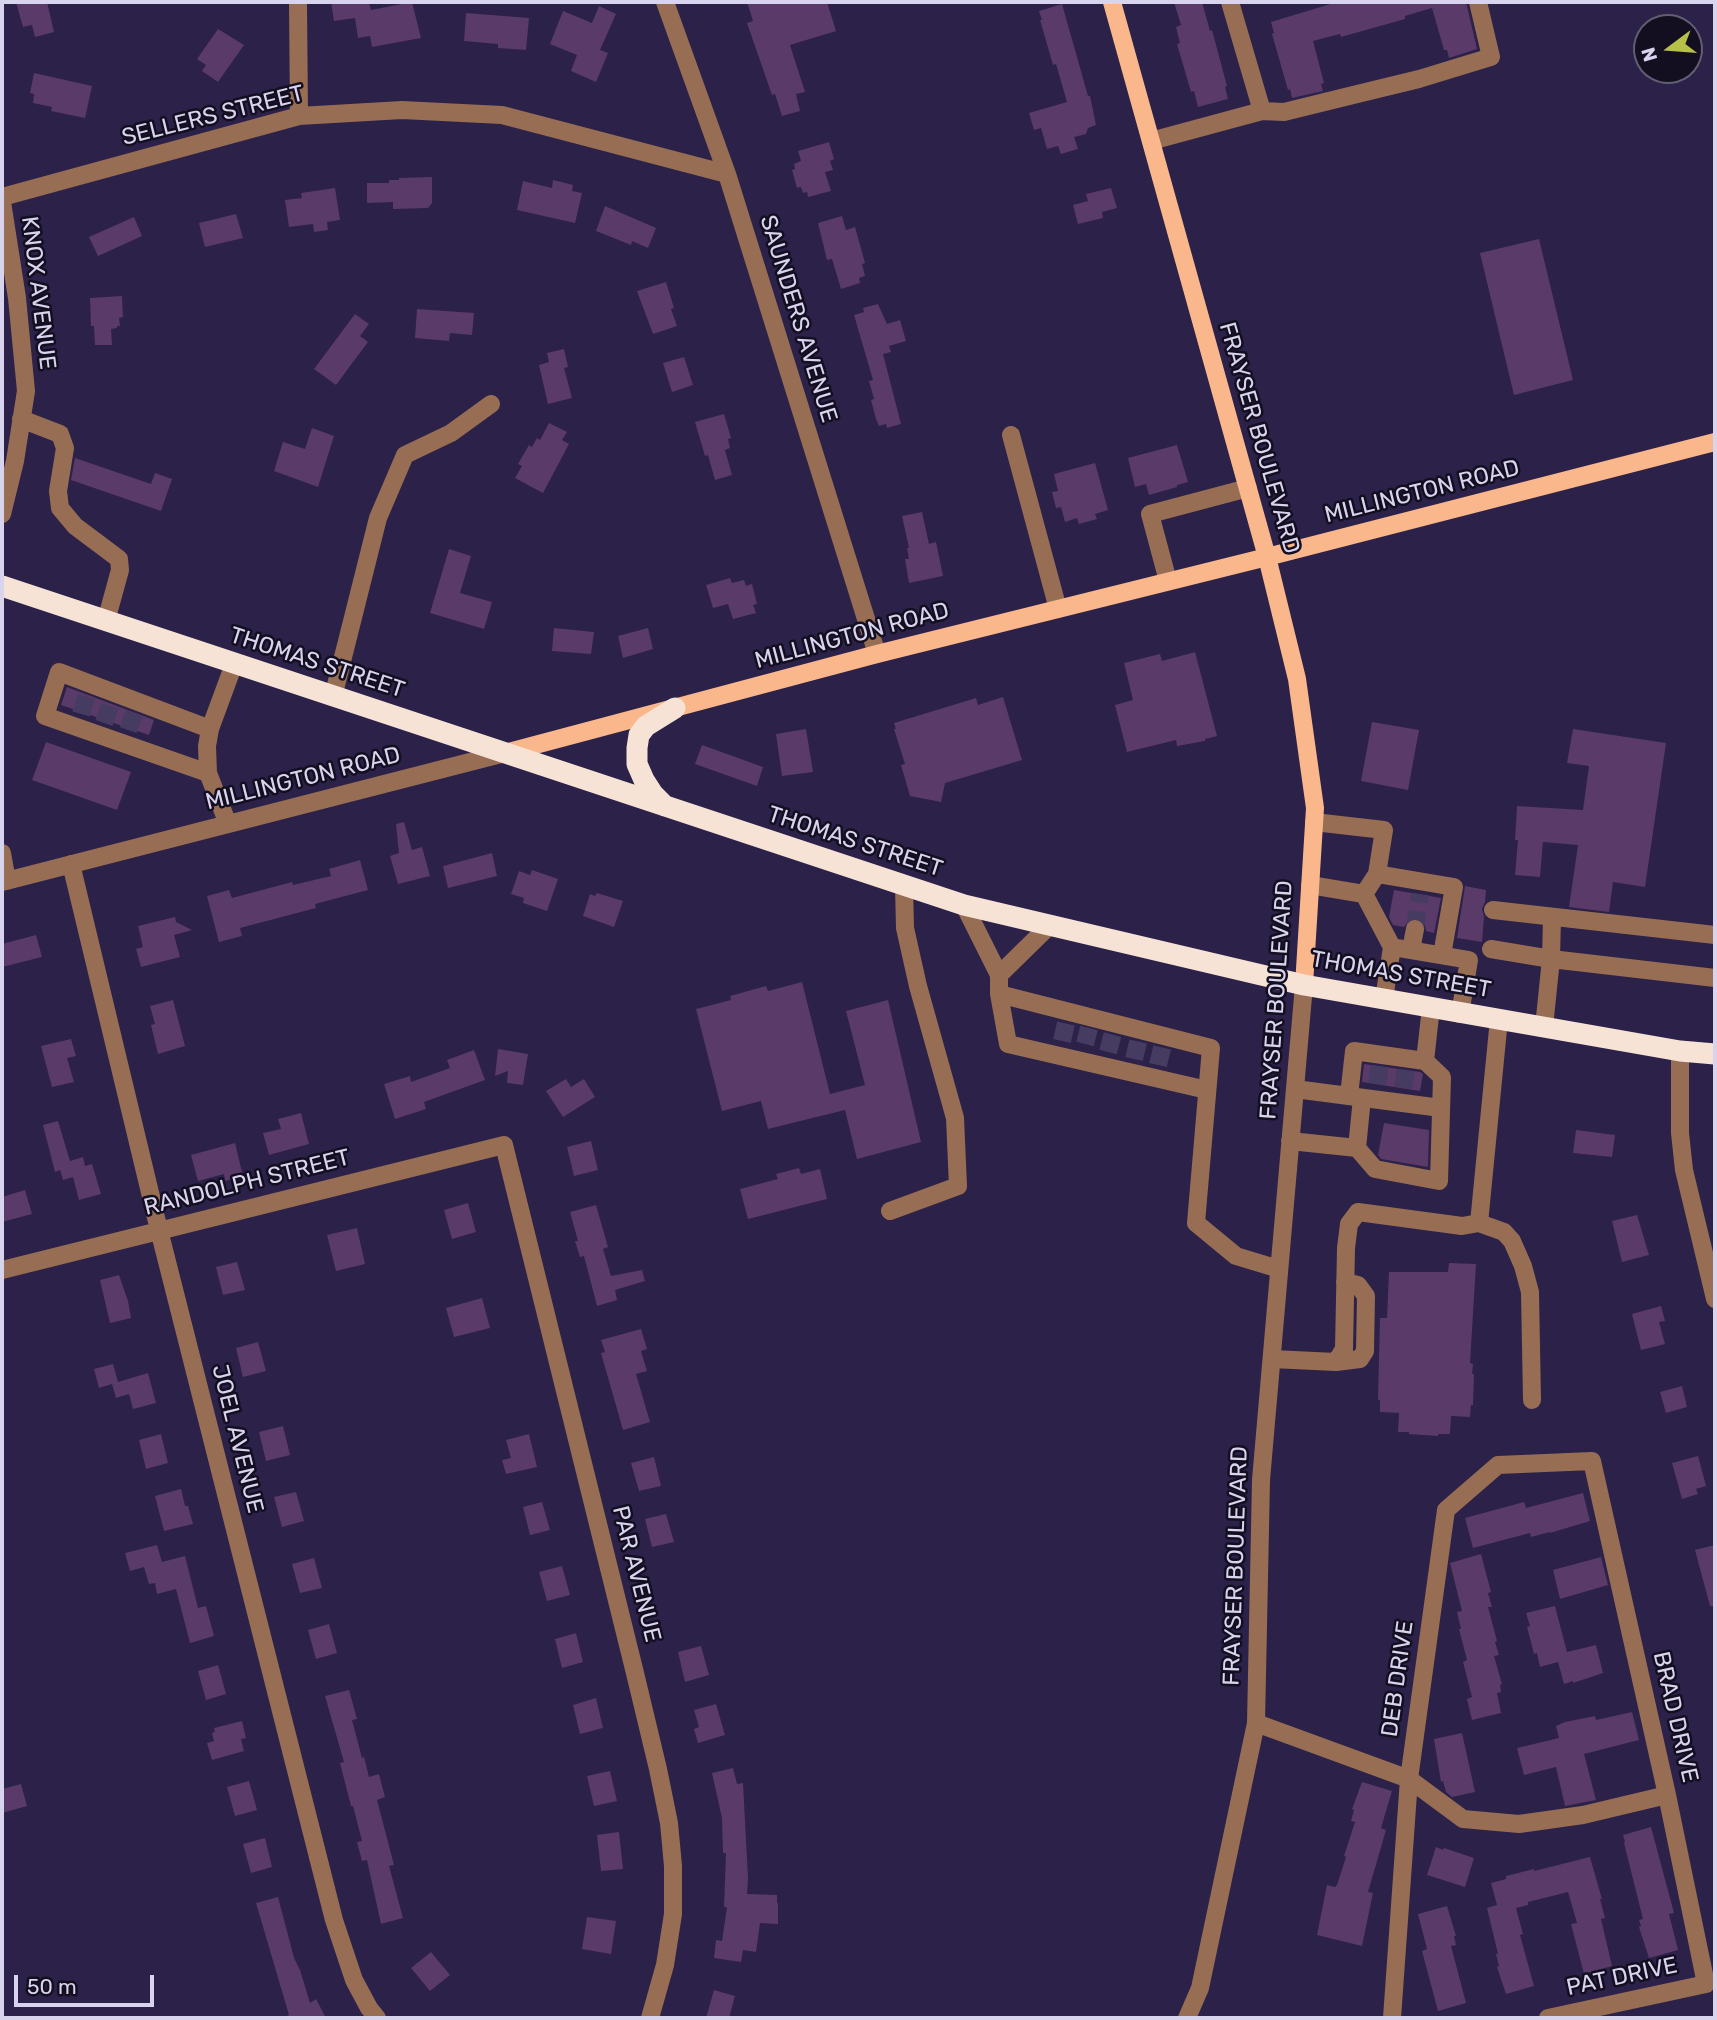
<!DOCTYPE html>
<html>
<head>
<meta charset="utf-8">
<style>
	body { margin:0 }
	#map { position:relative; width:1717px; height:2020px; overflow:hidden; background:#2c2148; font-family:Rubik,sans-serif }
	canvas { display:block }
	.frame { position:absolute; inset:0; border:4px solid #d9d4ee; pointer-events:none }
	.north { position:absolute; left:1633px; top:14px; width:70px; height:70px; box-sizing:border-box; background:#130f20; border:2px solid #625e72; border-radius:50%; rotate:254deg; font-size:19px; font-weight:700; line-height:28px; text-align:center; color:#d9d4ee }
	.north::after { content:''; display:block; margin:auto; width:24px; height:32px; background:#b7c148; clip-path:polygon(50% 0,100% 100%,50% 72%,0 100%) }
	.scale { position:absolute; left:14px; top:1975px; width:140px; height:32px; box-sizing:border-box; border:4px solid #d9d4ee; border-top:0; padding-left:9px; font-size:21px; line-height:24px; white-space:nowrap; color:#d9d4ee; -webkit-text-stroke:5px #130f20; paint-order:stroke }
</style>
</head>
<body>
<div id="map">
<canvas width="1717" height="2020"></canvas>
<div class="frame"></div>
<div class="north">N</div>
<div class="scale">50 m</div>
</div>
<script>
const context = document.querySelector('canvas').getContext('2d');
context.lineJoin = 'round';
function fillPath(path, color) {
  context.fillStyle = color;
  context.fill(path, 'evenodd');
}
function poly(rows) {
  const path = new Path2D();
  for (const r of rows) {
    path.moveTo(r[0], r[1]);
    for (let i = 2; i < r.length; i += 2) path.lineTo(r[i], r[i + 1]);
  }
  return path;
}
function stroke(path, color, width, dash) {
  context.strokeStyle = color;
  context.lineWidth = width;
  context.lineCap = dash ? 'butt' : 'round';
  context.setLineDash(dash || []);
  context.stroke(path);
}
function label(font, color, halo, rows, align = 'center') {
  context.font = font + ' Rubik,sans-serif';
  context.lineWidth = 5;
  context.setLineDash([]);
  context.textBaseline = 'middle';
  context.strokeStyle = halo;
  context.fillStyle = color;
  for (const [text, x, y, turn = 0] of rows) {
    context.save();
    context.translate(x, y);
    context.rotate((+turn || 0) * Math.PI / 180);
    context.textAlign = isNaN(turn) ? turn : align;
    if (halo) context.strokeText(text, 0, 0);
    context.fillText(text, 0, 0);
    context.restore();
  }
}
fillPath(poly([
	[16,2,47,2,54,32,35,37,32,25,23,27],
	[331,2,369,2,371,10,412,2,421,38,372,47,370,36,358,38,355,18,334,21],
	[747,2,827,2,836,31,790,45,805,92,796,94,800,111,782,116,775,94,772,95,747,23,753,21],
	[1174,2,1202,2,1210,31,1212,30,1227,86,1225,87,1228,99,1198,107,1194,91,1191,92,1177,44,1180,43,1176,27,1181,25],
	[1337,2,1466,2,1477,49,1449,58,1447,50,1444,50,1432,8,1405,16,1405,19,1341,37,1340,34,1313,41,1324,83,1321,84,1323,91,1292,98,1290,89,1288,90,1272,34,1274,33,1271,22],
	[1062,4,1088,96,1090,96,1096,125,1088,128,1086,134,1074,137,1078,149,1061,154,1058,146,1047,149,1041,128,1034,130,1029,113,1067,102,1056,64,1053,65,1040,20,1042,20,1039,11],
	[599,6,616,14,600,50,608,53,596,82,571,71,577,55,550,44,563,11,592,23],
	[466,13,529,18,526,50,498,48,498,44,464,41],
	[218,29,244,45,218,82,202,71,206,65,197,59],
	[34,73,92,86,85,118,51,111,52,107,33,103,34,94,30,93],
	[829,142,834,159,830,161,833,170,825,172,831,191,808,197,807,192,803,193,801,187,797,188,792,170,795,169,794,164,801,161,798,151],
	[432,177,432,203,428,208,393,209,393,202,367,203,367,183,389,183,389,180,399,180,399,178],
	[553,180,573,185,572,191,582,193,575,223,517,210,523,181,552,188],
	[335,188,340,220,327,222,328,230,314,232,313,224,289,227,285,200,302,198,301,193],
	[1111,188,1117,208,1102,212,1103,218,1078,224,1073,205,1088,201,1086,194],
	[605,206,656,228,648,248,632,241,631,245,596,231],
	[236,214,243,238,205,247,199,223],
	[842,216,846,230,855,227,865,263,862,264,865,276,859,278,860,283,841,289,832,259,827,260,818,223],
	[134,217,142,236,98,256,89,237],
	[1539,239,1573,380,1514,395,1480,253],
	[666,282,674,308,671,309,677,326,653,334,637,291],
	[122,296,123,317,119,318,120,326,117,326,117,328,111,329,112,345,95,345,94,326,91,326,90,298],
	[878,304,887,324,900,320,906,341,889,346,891,352,883,354,901,424,887,428,886,424,879,426,876,419,871,400,874,399,869,381,873,380,854,315,864,312,863,308],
	[417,309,474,313,472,335,450,333,449,341,415,338],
	[355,314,369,324,360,336,368,342,336,385,314,369],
	[564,349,568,367,564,368,572,398,548,404,539,365,549,362,547,353],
	[684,357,693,385,672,392,663,363],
	[724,414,731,438,728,439,730,448,725,450,732,475,715,480,708,455,705,456,695,422],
	[549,423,567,432,562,440,569,444,543,493,515,478,522,466,518,464,529,445,532,447,537,438,540,440],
	[312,428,334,436,318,487,274,471,283,442,305,449],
	[1177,445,1188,482,1177,485,1177,487,1149,495,1146,484,1135,487,1128,458],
	[75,458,151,484,155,473,172,479,161,511,71,480],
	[1095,463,1108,510,1095,514,1097,519,1079,524,1077,518,1065,522,1061,507,1056,508,1052,492,1058,491,1054,474],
	[922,512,929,544,936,542,943,576,909,583,905,559,909,559,907,548,909,548,902,516],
	[449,549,471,556,460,593,492,602,484,629,430,613],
	[730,578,732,583,744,580,746,586,752,584,757,604,753,605,756,613,733,619,728,604,713,608,706,585],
	[554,628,594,632,591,654,552,651],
	[648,628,653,649,623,658,618,636],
	[1195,652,1217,736,1205,739,1205,741,1177,746,1176,740,1127,752,1115,705,1133,700,1124,663,1160,654,1162,661],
	[67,687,154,720,149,735,61,705],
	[1003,697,1022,760,945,783,941,802,910,796,901,765,905,764,894,729,896,729,894,723,976,698,978,705],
	[1372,722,1419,730,1408,790,1361,781],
	[806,729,813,772,782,776,776,734],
	[1573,729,1666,743,1645,887,1613,882,1609,912,1569,907,1578,845,1543,842,1540,877,1515,875,1518,840,1515,840,1517,806,1583,810,1589,766,1567,763],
	[46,742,131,772,117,810,32,780],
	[702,745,763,767,757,786,695,764],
	[404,822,412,850,422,847,430,876,398,884,390,856,399,853,396,824],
	[492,853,497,876,448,888,443,866],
	[360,860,368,890,315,904,316,908,240,928,242,936,219,942,207,896,229,890,232,898,292,882,293,885,331,876,329,869],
	[532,870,558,879,547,911,523,903,524,898,511,894,519,871,530,875],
	[1465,886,1486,890,1485,902,1482,909,1484,917,1482,942,1457,938],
	[1394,890,1441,898,1434,933,1426,931,1425,925,1418,918,1411,919,1404,927,1393,925,1389,917],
	[597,893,623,901,614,927,583,916,590,894,595,896],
	[175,917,176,922,192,930,174,935,180,957,141,967,136,949,143,947,138,926],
	[36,935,42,957,2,967,2,944],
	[802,982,830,1094,865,1085,846,1011,888,1000,921,1142,857,1159,845,1110,768,1129,761,1101,722,1111,696,1009,731,1000,730,996,766,986,768,991],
	[173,1000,185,1046,158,1054,151,1025,155,1024,150,1006],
	[71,1039,76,1056,67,1058,74,1082,52,1087,41,1046],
	[498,1049,528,1054,523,1085,507,1083,508,1071,495,1076],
	[474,1050,485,1080,424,1102,426,1109,395,1119,384,1084,410,1076,411,1082,450,1068,447,1060],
	[1364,1064,1420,1072,1423,1074,1420,1091,1362,1082],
	[566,1079,571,1087,584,1079,595,1097,563,1117,546,1091],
	[301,1113,309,1144,269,1155,263,1133,281,1129,278,1119],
	[58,1121,70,1161,83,1157,85,1166,92,1164,101,1194,79,1200,73,1177,63,1180,60,1170,55,1172,43,1125],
	[1384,1123,1429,1130,1428,1167,1381,1159,1378,1155],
	[1576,1130,1615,1135,1612,1157,1573,1153],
	[591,1141,598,1170,574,1176,567,1147],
	[235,1143,243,1176,225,1181,224,1174,198,1181,191,1155],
	[799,1168,801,1174,820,1169,827,1199,748,1219,740,1189,778,1179,776,1174],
	[25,1190,32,1214,2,1222,2,1197],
	[468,1203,476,1232,452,1239,444,1210],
	[596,1205,608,1247,603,1249,611,1276,642,1270,645,1281,615,1290,617,1300,597,1306,584,1256,580,1257,575,1241,578,1241,570,1212],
	[1637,1215,1649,1255,1622,1262,1612,1221],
	[357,1228,365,1264,336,1271,327,1235],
	[237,1262,245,1290,223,1295,216,1267],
	[1449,1263,1476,1264,1470,1363,1473,1364,1472,1374,1474,1374,1473,1405,1471,1405,1470,1417,1451,1416,1450,1434,1438,1434,1438,1436,1409,1434,1409,1432,1398,1432,1399,1413,1380,1412,1380,1400,1378,1400,1380,1318,1387,1318,1389,1272,1448,1272],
	[119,1275,128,1301,131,1318,110,1323,100,1280],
	[482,1298,490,1328,454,1337,446,1308],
	[1661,1306,1665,1321,1659,1322,1665,1344,1641,1350,1632,1314],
	[641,1329,647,1349,641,1351,647,1371,636,1374,650,1422,623,1430,601,1353,605,1352,601,1340],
	[258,1342,266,1371,243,1377,236,1348],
	[113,1364,118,1382,148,1373,156,1403,133,1409,129,1394,116,1398,112,1384,99,1388,94,1369],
	[1682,1386,1687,1407,1666,1413,1660,1392],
	[283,1426,290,1455,266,1461,259,1432],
	[161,1434,168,1463,146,1469,139,1440],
	[529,1434,537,1467,506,1474,502,1460,511,1458,506,1440],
	[1698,1456,1706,1486,1696,1489,1698,1494,1682,1499,1672,1463],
	[654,1457,661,1486,639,1491,631,1463],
	[181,1489,185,1506,188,1506,193,1524,164,1531,155,1496],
	[296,1492,304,1521,282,1527,274,1497],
	[1583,1493,1590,1521,1550,1533,1550,1532,1531,1537,1530,1533,1473,1548,1465,1518,1524,1502,1526,1508],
	[542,1502,550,1530,530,1535,523,1507],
	[666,1514,674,1542,652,1547,645,1519],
	[157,1545,162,1562,185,1556,198,1608,206,1606,214,1636,190,1643,176,1589,157,1594,155,1583,149,1584,144,1567,130,1571,125,1553],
	[1715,1545,1715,1606,1710,1606,1695,1550],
	[1481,1554,1491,1592,1488,1593,1492,1607,1488,1607,1497,1641,1495,1642,1499,1655,1494,1656,1502,1684,1500,1685,1501,1692,1497,1693,1501,1713,1472,1720,1467,1699,1472,1697,1463,1662,1467,1660,1459,1629,1461,1629,1457,1612,1462,1611,1450,1563],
	[1601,1557,1608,1585,1560,1599,1553,1570],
	[314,1558,322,1588,300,1593,292,1564],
	[562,1566,570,1595,547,1601,539,1572],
	[1555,1606,1567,1652,1596,1645,1603,1673,1573,1683,1573,1681,1564,1684,1558,1662,1540,1667,1537,1653,1534,1654,1527,1627,1530,1626,1526,1613],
	[329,1624,337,1653,316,1659,308,1630],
	[576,1633,583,1662,562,1668,555,1639],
	[701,1646,709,1675,685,1682,678,1652],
	[218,1665,226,1694,206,1700,198,1671],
	[349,1690,357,1719,352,1720,362,1758,364,1757,369,1777,379,1774,385,1797,377,1800,394,1865,389,1866,403,1918,381,1924,367,1860,362,1861,357,1842,362,1841,353,1806,351,1806,340,1763,344,1762,325,1696],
	[596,1698,603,1728,580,1734,573,1705],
	[716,1704,725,1735,698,1743,694,1729,699,1727,694,1710],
	[1632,1712,1639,1740,1584,1754,1596,1800,1565,1806,1556,1767,1524,1775,1517,1748,1559,1738,1556,1726,1565,1722,1595,1716,1596,1720],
	[242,1721,246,1738,241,1739,244,1751,212,1760,207,1743,214,1741,212,1733,215,1732,214,1728],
	[1462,1733,1475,1792,1452,1797,1446,1792,1443,1781,1441,1782,1434,1739],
	[733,1768,737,1784,743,1783,748,1878,747,1894,777,1895,777,1903,778,1903,778,1924,760,1923,756,1952,743,1950,741,1962,714,1958,716,1940,722,1941,727,1907,724,1907,726,1853,723,1853,722,1818,712,1773],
	[610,1771,617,1801,594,1806,587,1776],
	[249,1781,257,1810,235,1816,227,1787],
	[1362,1782,1392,1791,1381,1828,1386,1830,1368,1892,1373,1893,1362,1946,1317,1935,1327,1885,1335,1887,1337,1885,1346,1857,1344,1856,1355,1822,1351,1821,1354,1810,1352,1809],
	[21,1784,27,1806,2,1813,2,1789],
	[1651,1827,1674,1913,1669,1914,1678,1950,1649,1958,1639,1927,1641,1926,1639,1920,1643,1919,1624,1843,1625,1842,1623,1835],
	[619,1832,623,1869,601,1871,597,1835],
	[265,1838,272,1867,251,1873,243,1844],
	[1436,1847,1443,1850,1444,1848,1474,1858,1465,1887,1427,1875],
	[1590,1857,1602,1899,1600,1899,1605,1918,1601,1919,1612,1966,1584,1974,1571,1924,1577,1923,1568,1892,1528,1902,1528,1905,1516,1908,1523,1934,1520,1935,1534,1986,1506,1994,1497,1967,1499,1966,1496,1954,1498,1954,1487,1908,1497,1905,1491,1883,1506,1879,1506,1876,1534,1869,1534,1871],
	[278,1897,294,1958,300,1970,310,2003,316,1999,326,2018,282,2018,289,2015,256,1903],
	[1447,1906,1456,1936,1454,1936,1456,1945,1451,1946,1466,2003,1438,2011,1422,1951,1427,1949,1418,1914],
	[587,1917,616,1921,611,1954,582,1949],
	[431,1952,450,1975,430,1991,411,1968],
	[714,1990,735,1996,729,2018,706,2018]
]), '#5a3a69');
stroke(poly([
	[81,714,87,694],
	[104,723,111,703],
	[128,730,135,711],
	[1415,929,1420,894],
	[1062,1041,1066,1023],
	[1085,1044,1089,1028],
	[1108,1052,1113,1033],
	[1134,1059,1139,1038],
	[1158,1065,1163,1044],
	[1377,1084,1380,1063],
	[1403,1088,1406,1067]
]), '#463c61', 18, [18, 9]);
stroke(poly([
	[298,2,299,116],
	[665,2,727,174,877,654],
	[1262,111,1284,112,1345,97,1419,79,1491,57,1478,2],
	[1151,141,1262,111,1230,2],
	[2,197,299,116,402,110,502,115,727,174],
	[2,202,17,298,26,391,15,461,2,514],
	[21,419,60,434,65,448,58,491,60,508,75,526,119,559,120,570,106,621],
	[1011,435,1058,609],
	[1168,581,1150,514,1248,488],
	[333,697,378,518,405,455,451,433,491,404],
	[208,773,45,716,59,672,210,729],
	[1314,822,1384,830,1377,874],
	[228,824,208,773,207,746,210,729,234,664],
	[2,853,7,881],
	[71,864,159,1230,334,1920,354,1980,369,2008,377,2018],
	[2,882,505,753],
	[1310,885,1364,894,1392,947],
	[1364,894,1377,874,1454,887,1442,955],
	[964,905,999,975,999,994,1211,1048,1196,1223,1236,1256,1279,1269],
	[1493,910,1715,935],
	[1552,918,1551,959,1715,978],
	[1491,949,1551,959,1544,1027],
	[1411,950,1415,929],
	[999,975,1050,925],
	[999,994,1008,1044,1207,1090],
	[1384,999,1392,947,1469,960,1460,1014],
	[1680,1051,1680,1133,1684,1170,1715,1299],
	[1295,1089,1441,1108],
	[1349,1096,1354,1051,1425,1061],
	[1290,1141,1357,1148,1375,1169,1439,1181,1442,1077,1425,1061,1431,1007],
	[1357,1148,1362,1098],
	[890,1211,958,1186,955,1118,918,986,905,928,904,886],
	[1479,1223,1504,1232,1512,1241,1523,1266,1530,1292,1532,1400],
	[2,1270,504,1145,634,1669,658,1769,669,1823,673,1866,673,1914,665,1965,650,2018],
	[1272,1359,1336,1362,1344,1349,1346,1248,1349,1224,1358,1212,1462,1226,1479,1223,1499,1019],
	[1336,1362,1360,1359,1365,1351,1366,1296,1358,1285,1345,1282],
	[1256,1723,1409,1779,1463,1819,1519,1824,1583,1815,1667,1795],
	[1187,2018,1200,1988,1256,1723,1261,1480,1304,985],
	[1392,2018,1409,1779,1446,1510,1498,1465,1592,1461,1667,1795,1706,1984,1548,2018]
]), '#976e53', 18);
stroke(poly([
	[1112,2,1267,557,1297,679,1315,808,1304,985],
	[505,753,877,654,1267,557,1715,442]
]), '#fab78b', 18);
stroke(poly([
	[2,586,964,905,1304,985,1680,1051,1715,1054],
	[665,806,653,794,644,780,637,764,637,748,639,735,646,726,675,708]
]), '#f7e3d6', 21);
label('23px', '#d9d4ee', '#130f20', [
	["SELLERS STREET",213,116,-14],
	["KNOX AVENUE",38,293,83],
	["SAUNDERS AVENUE",798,319,73],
	["FRAYSER BOULEVARD",1259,438,74],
	["MILLINGTON ROAD",1422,492,-14],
	["MILLINGTON ROAD",852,636,-15],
	["THOMAS STREET",317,663,18],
	["MILLINGTON ROAD",303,779,-14],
	["THOMAS STREET",855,842,18],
	["THOMAS STREET",1401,975,10],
	["FRAYSER BOULEVARD",1277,1000,-86],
	["RANDOLPH STREET",247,1183,-14],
	["JOEL AVENUE",237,1439,76],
	["FRAYSER BOULEVARD",1236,1566,-88],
	["PAR AVENUE",636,1574,76],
	["DEB DRIVE",1398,1679,-82],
	["BRAD DRIVE",1675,1717,77],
	["PAT DRIVE",1622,1977,-12]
]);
</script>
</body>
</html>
